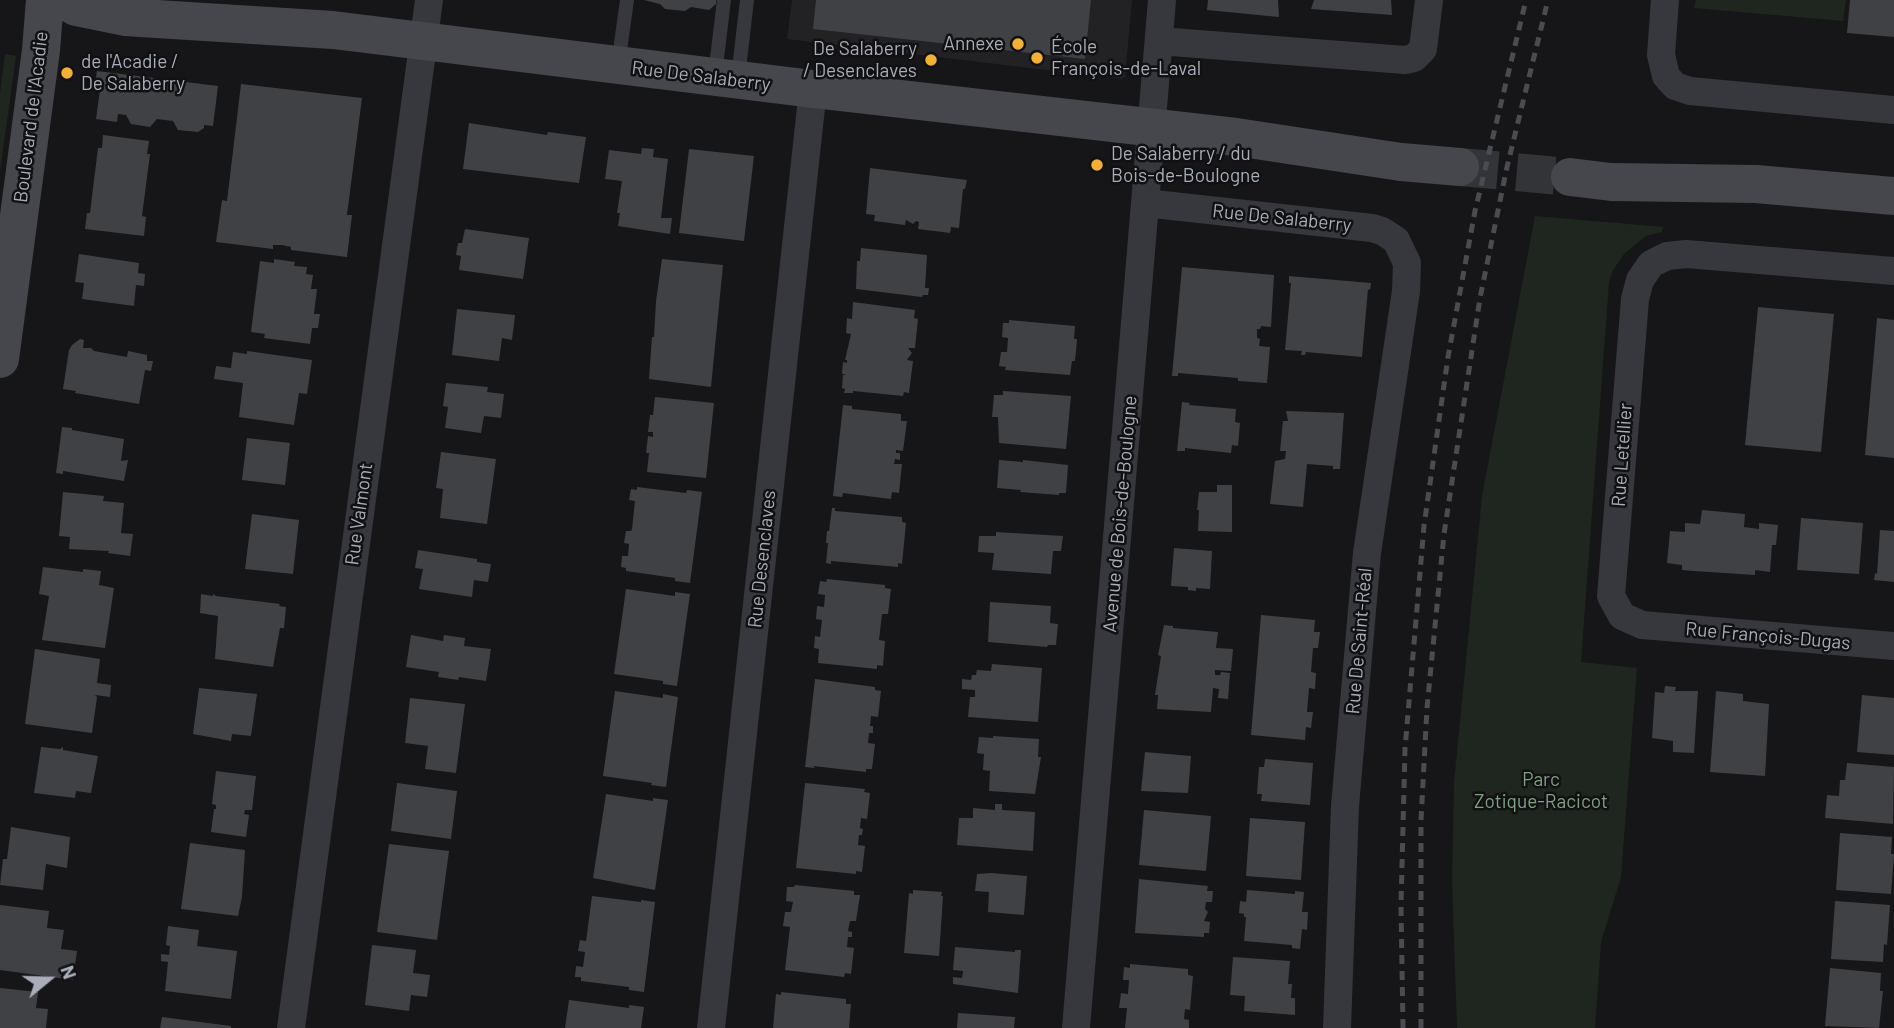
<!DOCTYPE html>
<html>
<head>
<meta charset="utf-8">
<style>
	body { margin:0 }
	#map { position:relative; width:1894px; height:1028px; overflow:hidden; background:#161618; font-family:Barlow,sans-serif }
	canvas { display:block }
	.north { position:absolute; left:14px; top:944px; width:70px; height:70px; -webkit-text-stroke:5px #111113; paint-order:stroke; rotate:71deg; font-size:19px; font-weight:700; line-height:28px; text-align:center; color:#a8adb8 }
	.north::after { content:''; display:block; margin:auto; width:24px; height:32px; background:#a8adb8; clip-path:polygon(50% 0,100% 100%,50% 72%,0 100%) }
</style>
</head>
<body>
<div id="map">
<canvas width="1894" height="1028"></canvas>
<div class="north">N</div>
</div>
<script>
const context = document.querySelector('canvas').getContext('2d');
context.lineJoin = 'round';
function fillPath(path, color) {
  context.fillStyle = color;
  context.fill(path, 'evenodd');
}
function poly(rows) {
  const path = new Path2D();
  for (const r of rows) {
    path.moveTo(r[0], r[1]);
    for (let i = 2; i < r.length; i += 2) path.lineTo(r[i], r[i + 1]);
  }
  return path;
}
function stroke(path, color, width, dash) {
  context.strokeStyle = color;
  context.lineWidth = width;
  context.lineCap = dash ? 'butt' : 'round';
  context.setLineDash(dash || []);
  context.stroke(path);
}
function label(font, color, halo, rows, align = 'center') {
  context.font = font + ' Barlow,sans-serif';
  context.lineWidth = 5;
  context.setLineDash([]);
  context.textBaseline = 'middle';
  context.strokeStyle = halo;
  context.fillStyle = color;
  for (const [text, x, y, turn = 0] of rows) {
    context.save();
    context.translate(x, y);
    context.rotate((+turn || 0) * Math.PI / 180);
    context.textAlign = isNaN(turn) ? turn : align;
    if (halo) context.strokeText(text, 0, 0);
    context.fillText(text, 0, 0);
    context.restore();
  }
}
fillPath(poly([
	[792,0,1132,0,1125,77,1122,79,787,39]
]), '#222225');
fillPath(poly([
	[1696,0,1846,0,1843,21,1694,8],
	[5,54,16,56,0,172,0,93],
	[1535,216,1663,227,1662,232,1646,236,1624,254,1613,270,1609,282,1581,662,1637,668,1621,877,1601,942,1595,1028,1457,1028,1452,881,1454,783,1482,496]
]), '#1e261f');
fillPath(poly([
	[644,0,716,0,716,4,709,10,691,7,685,11,665,9,660,4],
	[816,0,1091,0,1085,59,813,29],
	[1208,0,1278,0,1279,17,1207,10],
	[1314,0,1391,0,1392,15,1311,9],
	[1850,0,1894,0,1894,37,1847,33],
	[97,71,218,86,213,126,204,125,204,128,198,132,178,130,173,121,157,119,150,127,131,124,126,115,118,114,117,122,96,119,100,90,94,89],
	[241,84,362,98,347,215,352,215,347,257,291,250,291,247,282,245,273,245,273,249,216,242,222,200,227,201],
	[469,123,547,135,548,132,586,137,579,183,463,169],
	[103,135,149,141,147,154,150,154,142,216,146,217,144,236,85,229,87,213,90,213,98,148,102,148],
	[642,148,654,149,653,157,668,159,661,218,672,218,670,234,618,226,620,213,617,213,622,181,605,179,609,150,641,154],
	[689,149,754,156,744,241,679,233],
	[870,168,967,180,965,189,963,189,959,228,951,227,950,233,918,229,919,222,916,221,913,224,906,220,905,225,874,221,875,215,866,214],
	[465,229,529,238,523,279,459,270,461,256,456,255,458,243,462,243],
	[861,248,927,255,925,288,929,288,928,295,923,295,922,297,856,289,857,261,860,261],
	[79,254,139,263,138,273,145,274,144,286,136,285,134,306,82,299,84,283,75,282],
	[274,259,295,262,294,266,307,267,306,274,313,275,311,289,317,289,314,314,320,314,318,328,312,328,310,344,264,338,265,334,251,332,260,261,274,263],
	[662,259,723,265,711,387,649,379,652,337,654,337,656,301],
	[1182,267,1274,275,1271,327,1261,326,1260,329,1257,329,1257,338,1260,339,1259,346,1270,347,1267,383,1238,381,1238,378,1178,373,1178,376,1172,376],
	[1289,276,1371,283,1370,290,1368,289,1362,357,1306,352,1305,355,1301,355,1302,351,1285,350,1291,283,1289,283],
	[853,302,915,310,914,318,918,319,915,348,908,348,912,353,907,360,913,361,909,393,904,392,903,396,853,391,853,393,844,393,845,389,842,388,843,375,846,374,842,374,843,362,847,363,847,360,845,360,851,334,846,333,847,318,852,319],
	[1758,307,1834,314,1821,452,1745,445],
	[457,309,515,315,512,340,502,338,499,361,452,355],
	[1877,318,1894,320,1894,458,1865,455],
	[1009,320,1075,326,1074,339,1077,339,1076,351,1075,361,1072,361,1070,375,1005,370,1006,367,999,366,1001,352,1007,352,1008,338,1002,337,1003,323,1009,323],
	[80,339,84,340,83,348,91,348,94,351,127,357,128,351,147,355,147,361,153,361,151,371,145,370,139,404,75,393,76,391,63,389,69,350,72,345],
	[247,351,312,360,307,394,299,393,294,425,239,417,243,383,214,379,216,366,231,368,233,352,247,354],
	[446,383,488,387,487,392,504,394,501,418,484,416,481,433,445,428,448,407,443,406],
	[1003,391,1071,396,1066,449,999,443,998,417,992,417,994,395,1003,395],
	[655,397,714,403,706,478,647,472,649,453,646,453,648,436,653,437,653,432,648,432,650,415,653,415],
	[1182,402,1190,403,1189,405,1236,409,1235,422,1240,423,1238,446,1232,445,1231,453,1185,448,1185,451,1177,451],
	[843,405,852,406,852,409,901,414,901,421,907,421,903,451,896,450,896,453,900,453,900,460,895,459,894,464,902,464,899,493,892,492,891,499,843,493,842,497,833,496],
	[1286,411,1344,413,1340,469,1333,469,1333,466,1307,464,1303,507,1270,504,1275,461,1285,459,1286,451,1280,451,1283,421,1288,421],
	[62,427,72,428,72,430,124,439,121,461,128,460,124,481,63,471,63,474,56,473],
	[247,438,290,443,285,485,242,480],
	[441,452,496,459,487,524,440,518,443,489,436,488],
	[999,460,1023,462,1023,460,1068,465,1066,493,1059,493,1059,495,1020,492,1021,490,997,488],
	[1217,485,1232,485,1232,532,1198,531,1199,510,1197,510,1199,492,1217,492],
	[637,487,686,493,687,490,702,492,690,583,675,581,675,578,626,571,626,568,621,567,622,556,628,556,629,544,624,543,626,531,631,531,632,529,635,501,629,500,631,489,637,490],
	[63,492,104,496,103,501,124,503,121,533,133,534,130,556,108,553,109,551,69,549,70,537,59,536],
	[832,508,835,508,835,511,902,517,902,522,906,523,902,564,898,563,898,567,831,561,831,564,826,563,828,543,826,543,827,531,829,531],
	[1702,510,1745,514,1744,527,1759,529,1759,523,1778,525,1776,545,1772,545,1770,572,1755,570,1755,575,1694,571,1682,570,1682,565,1667,563,1670,531,1685,532,1685,523,1700,524],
	[252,514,299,520,293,574,245,569],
	[1801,518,1863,523,1859,574,1797,570],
	[1880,530,1894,531,1894,582,1874,580,1875,573,1877,574],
	[996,532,1063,536,1061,551,1053,551,1051,574,992,570,994,553,978,552,979,536,996,536],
	[1174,548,1212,551,1210,589,1196,588,1196,591,1188,590,1188,587,1171,586],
	[418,550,477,559,477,562,491,564,488,582,474,580,472,597,419,589,423,569,415,568],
	[43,567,83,572,83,569,101,571,99,585,114,588,105,648,42,640,49,596,39,594],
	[827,579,885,585,885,588,891,589,888,614,882,614,879,640,885,641,883,666,877,665,877,669,818,663,819,649,814,648,815,636,820,637,822,620,816,619,817,606,824,607,825,595,818,594,820,581,826,582],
	[626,589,675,596,675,592,690,594,677,686,663,684,663,681,614,674],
	[201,594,213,596,213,594,216,596,280,604,279,606,286,607,284,628,280,628,273,667,215,659,218,616,200,613],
	[990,602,1051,606,1050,623,1058,624,1056,645,1048,645,1047,647,988,642],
	[1261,615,1315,620,1314,632,1320,632,1318,648,1313,648,1311,672,1316,673,1315,689,1309,688,1307,712,1313,712,1311,728,1306,727,1305,740,1251,735],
	[1164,625,1173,626,1173,628,1218,632,1216,648,1233,649,1231,671,1215,670,1215,675,1220,675,1221,672,1230,673,1228,699,1218,698,1219,689,1213,688,1211,712,1157,709,1158,695,1155,695,1161,656,1158,655],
	[411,635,443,641,444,635,465,638,464,646,491,649,486,681,459,677,458,680,438,677,439,672,406,667],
	[35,649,100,659,97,683,111,685,110,697,95,695,97,697,92,733,25,724],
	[992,664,1042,668,1038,722,968,717,970,697,975,697,975,690,962,689,962,679,971,680,972,675,976,675,977,670,991,671],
	[815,679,875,687,875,690,881,691,878,717,871,716,870,726,873,726,873,733,869,733,868,743,875,744,872,769,866,769,866,772,813,766,815,768,805,767],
	[1665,686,1676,687,1675,691,1698,691,1694,753,1673,752,1673,741,1652,738,1655,692,1664,693],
	[199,688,257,694,251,736,232,734,231,741,193,734],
	[615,691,663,698,663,694,678,697,666,787,651,785,652,783,603,776],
	[1716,691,1743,694,1743,701,1769,704,1765,776,1710,772],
	[1862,695,1894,698,1894,755,1857,752],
	[410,698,465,704,456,773,425,769,428,746,405,743],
	[993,736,1039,739,1038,757,1041,757,1035,794,989,791,990,771,983,770,984,754,977,753,979,737,993,738],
	[41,747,60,749,63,747,63,750,98,756,91,793,76,791,75,798,34,793],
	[1145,752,1191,756,1188,793,1141,791],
	[1265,759,1313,763,1310,805,1261,801,1262,794,1257,794,1259,767,1264,767],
	[1847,763,1894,767,1893,824,1825,818,1827,795,1839,796,1840,780,1845,780],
	[216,771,256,776,252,810,245,810,244,814,249,815,246,837,211,832,214,809,216,809,216,805,212,804],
	[397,783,457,791,451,839,391,831],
	[805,783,865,789,864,792,870,793,867,819,861,818,860,828,863,829,862,835,859,835,858,845,865,846,862,872,856,871,856,874,796,868],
	[606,794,653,801,653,798,668,800,655,890,593,878],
	[995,804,1002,804,1002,810,1035,812,1033,851,957,845,959,818,973,818,973,808,995,810],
	[1144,810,1211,816,1206,871,1139,865],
	[1250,818,1305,822,1301,880,1246,876],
	[11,827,70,837,67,868,46,864,43,890,0,885,3,859,7,859],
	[1840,833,1892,837,1891,854,1894,854,1891,894,1836,890],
	[190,843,245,850,242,897,238,916,181,909],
	[389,844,449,851,437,940,377,932],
	[991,873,1027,876,1024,915,988,912,989,892,975,891,977,874],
	[1139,879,1208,886,1207,891,1213,891,1212,902,1206,902,1205,909,1208,912,1204,921,1210,922,1209,933,1204,933,1204,937,1135,933],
	[795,885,854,891,854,895,860,895,856,921,850,921,848,931,852,932,852,937,848,937,847,947,854,948,851,974,845,973,844,977,785,970,790,927,783,926,785,912,791,912,793,902,786,901,787,887,794,887],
	[913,890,942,892,941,896,943,896,939,956,904,953,909,893,913,894],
	[1247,890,1295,894,1295,891,1304,892,1302,912,1308,912,1307,930,1302,929,1300,949,1292,948,1292,945,1244,941,1246,917,1244,917,1244,914,1239,913,1240,901,1246,902],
	[592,896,641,902,641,900,655,902,644,992,629,990,629,987,581,981,581,977,575,977,576,966,583,967,585,952,578,951,580,940,586,941],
	[1835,901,1890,905,1887,945,1884,944,1883,962,1831,959],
	[0,905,49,911,47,928,64,930,61,949,77,951,73,980,0,970],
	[168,926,199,930,197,946,237,951,231,999,165,991,168,962,161,961,161,954,169,955,170,946,166,945],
	[372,945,416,950,413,973,430,975,427,997,411,995,409,1011,365,1005],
	[955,947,1015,952,1015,950,1021,950,1018,993,953,984,953,977,962,978,963,971,953,970],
	[1233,957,1290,961,1288,984,1292,984,1291,998,1295,998,1295,1015,1244,1011,1245,996,1230,995],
	[1130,964,1188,969,1188,975,1193,976,1190,1010,1185,1009,1184,1019,1189,1020,1189,1028,1125,1028,1127,1008,1119,1008,1121,993,1128,994,1129,980,1123,980,1124,967,1130,968],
	[1830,968,1881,973,1880,991,1883,991,1879,1028,1825,1026],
	[0,988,38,992,36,1008,48,1009,46,1028,0,1028],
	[781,992,846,999,846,1004,851,1004,849,1028,773,1028,776,994,781,995],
	[569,1000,629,1008,629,1005,644,1007,641,1028,565,1028],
	[958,1013,1015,1017,1014,1028,957,1028],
	[162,1017,231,1026,231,1028,160,1028]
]), '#404145');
stroke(poly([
	[1460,167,1570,177]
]), '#333438', 38, [38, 19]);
stroke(poly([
	[618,65,627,0],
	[715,75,724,0],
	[738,78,747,0]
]), '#37383d', 14);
stroke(poly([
	[1665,0,1661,55,1666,76,1675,86,1690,91,1894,110],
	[1159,41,1405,60,1414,58,1423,49,1429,0],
	[1145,203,1372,228,1382,231,1396,240,1407,263,1406,291,1367,553,1345,806,1337,1028],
	[1894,271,1686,254,1667,256,1651,264,1640,280,1635,299,1611,596,1622,616,1642,625,1894,646],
	[291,1028,429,0],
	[711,1028,813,89],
	[1076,1028,1162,0]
]), '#37383d', 28);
stroke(poly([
	[65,0,76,7,125,17,333,30,813,89,1236,137,1401,162,1460,167],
	[1570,177,1611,182,1756,184,1894,196],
	[0,359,41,50,45,0]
]), '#45474d', 38);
stroke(poly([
	[1403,1028,1401,905,1405,749,1424,526,1448,357,1475,211,1526,0],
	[1421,1028,1421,820,1427,708,1444,534,1480,298,1507,167,1548,0]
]), '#4a4c52', 5, [9, 7]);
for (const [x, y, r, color] of [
	[1018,44,7,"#f2b134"],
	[1037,58,7,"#f2b134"],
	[931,60,7,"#f2b134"],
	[67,73,7,"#f2b134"],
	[1097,165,7,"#f2b134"]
]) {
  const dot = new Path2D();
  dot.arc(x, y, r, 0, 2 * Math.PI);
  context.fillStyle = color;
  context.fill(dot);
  stroke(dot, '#111113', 2.5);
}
label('19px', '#a8adb8', '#111113', [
	["Annexe",1004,44,"right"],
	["École",1051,47],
	["François-de-Laval",1051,69],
	["De Salaberry",917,49,"right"],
	["/ Desenclaves",917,71,"right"],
	["de l'Acadie /",81,62],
	["De Salaberry",81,84],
	["De Salaberry / du",1111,154],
	["Bois-de-Boulogne",1111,176]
], 'left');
label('19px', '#a8adb8', '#111113', [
	["Rue De Salaberry",701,76,7],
	["Boulevard de l'Acadie",31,117,-83],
	["Rue De Salaberry",1282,218,6],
	["Rue Letellier",1622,455,-86],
	["Rue Valmont",359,514,-82],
	["Avenue de Bois-de-Boulogne",1120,514,-85],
	["Rue Desenclaves",762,559,-84],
	["Rue François-Dugas",1768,636,5],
	["Rue De Saint-Réal",1359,641,-85]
]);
label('19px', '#7fa381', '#111113', [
	["Parc",1541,780],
	["Zotique-Racicot",1541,802]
]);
</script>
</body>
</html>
